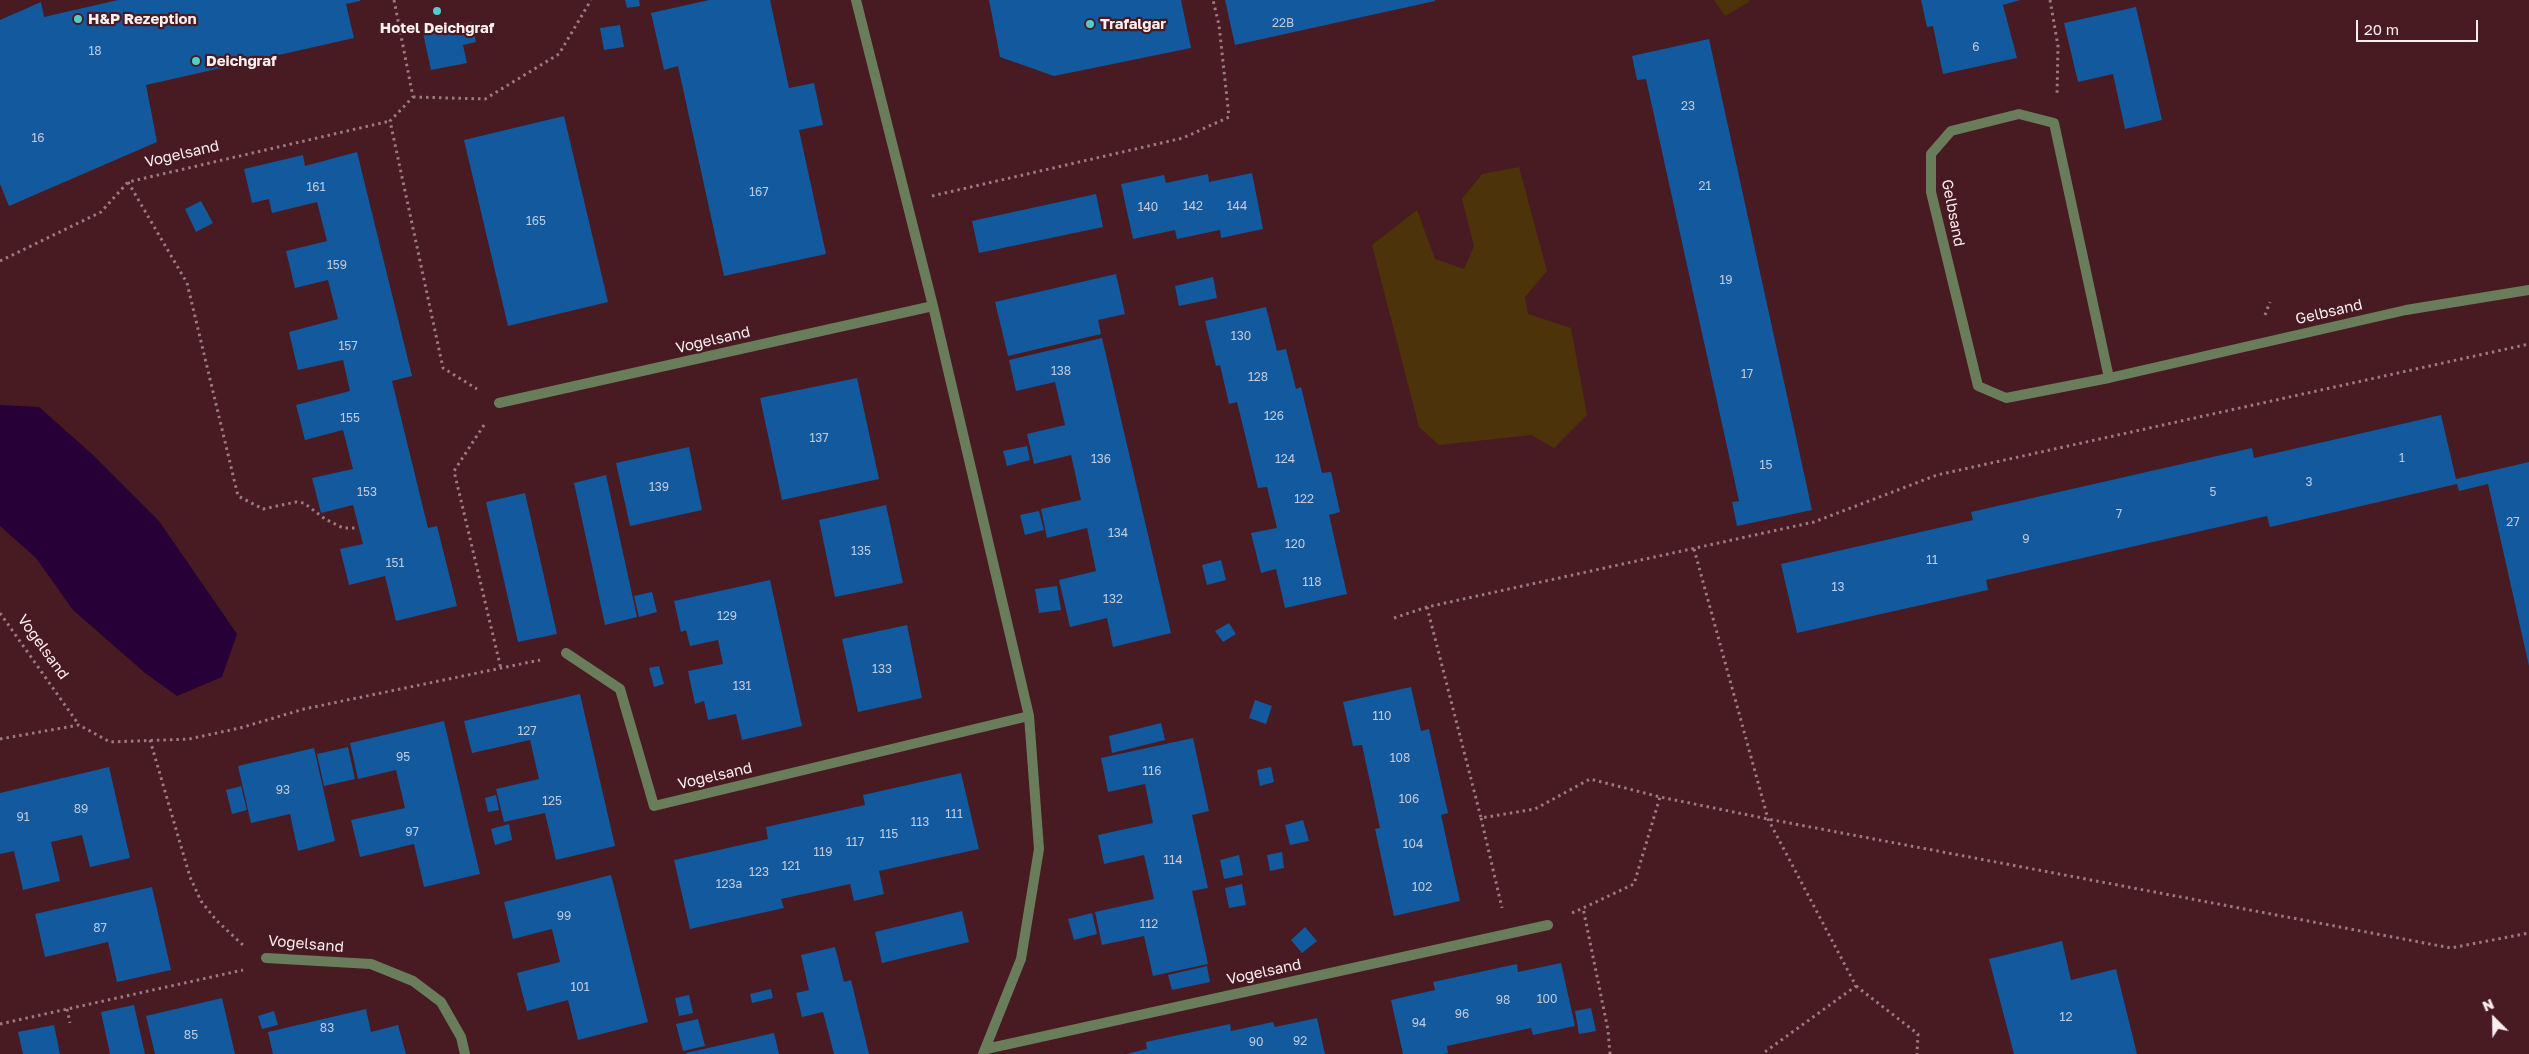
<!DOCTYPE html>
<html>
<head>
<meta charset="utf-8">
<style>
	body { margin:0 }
	#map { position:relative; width:2529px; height:1054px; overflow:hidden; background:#481a22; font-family:"Golos Text",sans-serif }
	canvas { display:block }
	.north { position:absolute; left:2469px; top:994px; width:50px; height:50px; -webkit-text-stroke:4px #481a22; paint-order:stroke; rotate:337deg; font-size:14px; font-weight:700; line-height:20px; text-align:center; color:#fceff0 }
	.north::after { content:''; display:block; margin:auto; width:18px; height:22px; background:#fceff0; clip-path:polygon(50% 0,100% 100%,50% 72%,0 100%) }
	.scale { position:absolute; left:2356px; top:20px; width:122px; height:22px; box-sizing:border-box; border:2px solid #fceff0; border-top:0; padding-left:6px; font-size:15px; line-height:18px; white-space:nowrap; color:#fceff0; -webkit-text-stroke:4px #481a22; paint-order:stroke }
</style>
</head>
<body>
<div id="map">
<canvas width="2529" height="1054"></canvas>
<div class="north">N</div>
<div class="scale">20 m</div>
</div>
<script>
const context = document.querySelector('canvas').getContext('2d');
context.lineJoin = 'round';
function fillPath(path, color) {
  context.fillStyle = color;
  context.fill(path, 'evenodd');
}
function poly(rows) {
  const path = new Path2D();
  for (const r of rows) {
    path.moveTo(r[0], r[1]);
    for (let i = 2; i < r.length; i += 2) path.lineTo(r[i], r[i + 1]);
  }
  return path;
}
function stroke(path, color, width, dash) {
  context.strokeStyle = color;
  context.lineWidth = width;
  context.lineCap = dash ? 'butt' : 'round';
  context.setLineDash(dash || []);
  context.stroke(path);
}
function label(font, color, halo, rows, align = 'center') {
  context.font = font + ' "Golos Text",sans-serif';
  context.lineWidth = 4.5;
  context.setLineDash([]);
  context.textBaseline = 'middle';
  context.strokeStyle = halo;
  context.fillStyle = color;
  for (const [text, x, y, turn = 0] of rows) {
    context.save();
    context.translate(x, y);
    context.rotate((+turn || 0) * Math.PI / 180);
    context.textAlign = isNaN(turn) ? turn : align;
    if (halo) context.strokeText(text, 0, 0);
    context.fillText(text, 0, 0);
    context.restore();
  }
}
fillPath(poly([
	[1714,0,1749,0,1749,2,1725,16],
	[1519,167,1547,271,1525,297,1528,314,1571,328,1587,415,1554,448,1531,435,1439,445,1419,427,1372,245,1417,210,1435,259,1464,269,1474,246,1462,199,1482,174]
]), '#4d330a');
fillPath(poly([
	[0,405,39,407,93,455,159,521,237,634,222,677,177,696,145,673,73,610,36,558,0,526]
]), '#270038');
fillPath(poly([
	[118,0,360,0,360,1,346,4,354,38,146,85,157,142,9,206,0,184,0,20,41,2,44,17],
	[625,0,639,0,640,6,627,8],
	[709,0,770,0,789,88,814,83,823,125,799,130,826,254,724,276,678,66,664,70,651,13],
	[989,0,1181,0,1191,48,1054,76,1000,57],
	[1225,0,1435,0,1435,1,1235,45],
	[1921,0,2020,0,2003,5,2017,58,1943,74,1933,26,1927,27],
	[2136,7,2162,120,2125,129,2113,74,2078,82,2064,23],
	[472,22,476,42,463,45,467,63,431,70,423,33],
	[620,25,624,47,604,50,600,28],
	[1709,39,1812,510,1737,526,1732,502,1739,501,1646,79,1637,80,1632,56],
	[564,116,608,302,508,326,464,140],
	[357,152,412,376,392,381,428,528,437,526,457,606,396,621,385,576,349,585,340,549,363,544,353,505,321,513,312,478,353,469,343,430,305,440,296,405,350,391,343,360,298,370,289,332,338,319,328,280,295,288,286,251,327,241,317,202,272,213,269,199,252,203,244,169,303,155,305,166],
	[1252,173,1263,229,1221,238,1220,230,1177,239,1175,230,1133,239,1121,184,1164,175,1166,183,1208,174,1209,182],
	[1096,194,1103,227,979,253,972,221],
	[201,201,213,223,196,232,185,209],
	[1116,274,1125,314,1098,320,1101,334,1008,356,995,302],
	[1213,277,1217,298,1179,306,1175,286],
	[1266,307,1277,351,1286,349,1296,389,1301,387,1322,473,1331,472,1340,512,1329,515,1347,594,1285,608,1276,569,1261,573,1251,533,1277,528,1267,487,1258,488,1237,402,1229,404,1220,365,1216,366,1205,321],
	[1102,338,1171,633,1113,647,1107,618,1070,627,1059,580,1096,571,1087,528,1047,538,1041,509,1081,500,1071,455,1034,464,1027,434,1065,425,1055,382,1016,391,1009,360],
	[857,378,879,479,782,500,760,398],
	[2441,415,2456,479,2529,462,2529,666,2488,484,2459,491,2457,484,2270,527,2267,516,1986,580,1988,590,1797,633,1781,564,1973,520,1971,512,2252,448,2254,458],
	[1027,446,1030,460,1007,466,1003,451],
	[689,447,702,510,630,526,616,463],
	[606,475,637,617,605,625,574,483],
	[525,493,557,634,518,642,486,502],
	[886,505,903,583,835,597,819,520],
	[1039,511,1044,530,1025,535,1020,515],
	[1221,560,1226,580,1207,585,1202,565],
	[770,580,802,726,742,740,736,714,708,720,704,701,695,704,688,671,723,664,718,640,690,646,686,630,681,632,674,601],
	[1057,586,1061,610,1039,613,1035,589],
	[652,592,657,612,639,617,634,596],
	[1229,623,1236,634,1223,642,1215,631],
	[907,625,922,698,858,712,842,639],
	[659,666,664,684,654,687,649,668],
	[1411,687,1421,731,1429,729,1448,813,1441,815,1460,901,1394,916,1375,829,1380,828,1362,745,1353,746,1343,702],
	[580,694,615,846,556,860,545,813,504,822,496,789,539,779,530,740,472,753,464,721],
	[1255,700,1272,706,1266,724,1249,718],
	[444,721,480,874,424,887,414,844,360,857,351,820,405,808,396,770,358,779,350,743],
	[1161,723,1165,740,1112,753,1109,736],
	[1193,738,1209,811,1192,815,1208,888,1192,891,1208,964,1153,976,1144,936,1102,945,1095,912,1154,899,1144,855,1104,864,1098,835,1153,823,1145,784,1108,792,1101,758],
	[348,747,355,779,324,786,317,754],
	[314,748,335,841,298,851,290,814,251,823,238,766],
	[109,767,130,858,90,867,82,835,51,842,60,881,23,890,14,851,0,854,0,793],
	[1271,767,1274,782,1260,786,1257,770],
	[961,773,979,849,879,871,884,894,854,901,850,884,781,899,784,908,690,929,674,860,768,839,766,827,865,805,863,795],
	[241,786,247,810,232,814,226,790],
	[496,795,499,810,488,812,485,798],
	[1303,820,1309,841,1290,845,1285,825],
	[509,824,512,840,495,845,491,829],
	[1282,852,1284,868,1270,871,1267,855],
	[1239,855,1243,875,1224,879,1220,860],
	[611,875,648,1022,578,1040,568,1000,527,1011,517,973,560,962,552,929,513,939,504,902],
	[1242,884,1246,905,1229,908,1225,888],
	[152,887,171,970,117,982,108,942,45,957,35,914],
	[962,911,969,942,882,963,875,932],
	[1092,913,1097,934,1074,940,1068,919],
	[1305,927,1317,941,1302,953,1291,940],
	[2062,941,2071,980,2116,969,2137,1054,2014,1054,1989,959],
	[835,947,844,982,851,980,869,1054,834,1054,823,1012,802,1017,796,993,809,990,801,955],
	[1561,963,1575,1026,1533,1035,1531,1028,1447,1046,1448,1053,1445,1054,1403,1054,1391,1000,1435,990,1433,982,1517,964,1518,972],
	[1207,966,1210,982,1172,990,1168,975],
	[771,989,773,998,752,1003,750,994],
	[689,995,693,1013,679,1016,675,998],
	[222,998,235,1054,155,1054,146,1016],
	[134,1005,145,1054,110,1054,101,1012],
	[1591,1008,1596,1031,1579,1034,1575,1011],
	[366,1009,371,1032,398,1025,406,1054,273,1054,268,1032],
	[274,1011,278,1025,262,1029,258,1016],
	[1317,1018,1325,1054,1126,1054,1147,1049,1146,1042,1230,1024,1231,1031,1273,1022,1275,1027],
	[698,1019,705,1046,683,1051,676,1024],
	[54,1025,60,1054,23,1054,18,1032],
	[774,1033,779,1054,687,1054,686,1053]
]), '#13599e');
stroke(poly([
	[394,0,413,97,390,121,443,368,477,389],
	[2050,0,2058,46,2057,96],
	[413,97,485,99,559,54,591,0],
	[128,182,187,283,238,496,263,509,296,502,304,503,325,519,343,528,358,528],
	[932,196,1183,138,1229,117,1219,25,1213,0],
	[0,261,101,212,128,182,390,121],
	[2265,315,2270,302],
	[484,425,454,471,501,669],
	[1694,549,1768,819,1856,986,1762,1054],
	[1427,607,1481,818,1535,809,1590,779,1660,797,1768,819,2451,948,2529,933],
	[0,613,79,725],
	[1394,618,1427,607,1814,522,1937,475,2529,344],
	[0,739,79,725,110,742,189,739,240,728,304,709,540,660],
	[150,740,190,877,201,901,216,920,244,946],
	[1481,818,1502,908],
	[1572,913,1583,908],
	[1856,986,1918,1034,1917,1054],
	[67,1009,70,1023],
	[0,1024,243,970],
	[1610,1054,1608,1030,1583,908,1634,884,1660,797]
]), '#9a7b80', 3, [2.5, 4]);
stroke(poly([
	[856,0,933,306,1029,716,1039,849,1021,959,983,1054],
	[2109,378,2054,123,2019,114,1951,131,1931,154,1931,192,1978,386,2006,398,2109,378,2406,310,2529,290],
	[499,403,933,306],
	[566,653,620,689,654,806,1029,716],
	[266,958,371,964,413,981,441,1002,461,1037,465,1054],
	[986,1049,1548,925]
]), '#697d5a', 10);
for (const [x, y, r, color] of [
	[437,11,5,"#53cdca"],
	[78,19,5,"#53cdca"],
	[1090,24,5,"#53cdca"],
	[196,61,5,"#53cdca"]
]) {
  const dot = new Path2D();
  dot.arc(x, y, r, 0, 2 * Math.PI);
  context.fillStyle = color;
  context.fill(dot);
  stroke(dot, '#481a22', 2);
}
label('12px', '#c2cadc', null, [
	["22B",1283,23],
	["6",1976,47],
	["18",95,51],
	["23",1688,106],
	["16",38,138],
	["21",1705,186],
	["161",316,187],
	["167",759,192],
	["142",1193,206],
	["144",1237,206],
	["140",1148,207],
	["165",536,221],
	["159",337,265],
	["19",1726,280],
	["130",1241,336],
	["157",348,346],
	["138",1061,371],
	["17",1747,374],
	["128",1258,377],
	["126",1274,416],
	["155",350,418],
	["137",819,438],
	["1",2402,458],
	["136",1101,459],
	["124",1285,459],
	["15",1766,465],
	["3",2309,482],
	["139",659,487],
	["153",367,492],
	["5",2213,492],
	["122",1304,499],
	["7",2119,514],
	["27",2513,522],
	["134",1118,533],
	["9",2026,539],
	["120",1295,544],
	["135",861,551],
	["11",1932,560],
	["151",395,563],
	["118",1312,582],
	["13",1838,587],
	["132",1113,599],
	["129",727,616],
	["133",882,669],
	["131",742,686],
	["110",1382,716],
	["127",527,731],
	["95",403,757],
	["108",1400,758],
	["116",1152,771],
	["93",283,790],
	["106",1409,799],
	["125",552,801],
	["89",81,809],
	["111",954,814],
	["91",23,817],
	["113",920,822],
	["97",412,832],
	["115",889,834],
	["117",855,842],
	["104",1413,844],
	["119",823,852],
	["114",1173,860],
	["121",791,866],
	["123",759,872],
	["123a",729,884],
	["102",1422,887],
	["99",564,916],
	["112",1149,924],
	["87",100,928],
	["101",580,987],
	["100",1547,999],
	["98",1503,1000],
	["96",1462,1014],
	["12",2066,1017],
	["94",1419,1023],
	["83",327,1028],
	["85",191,1035],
	["92",1300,1041],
	["90",1256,1042]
]);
label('bold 15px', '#fceff0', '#481a22', [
	["H&P Rezeption",88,19],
	["Trafalgar",1100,24],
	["Hotel Deichgraf",437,28,"center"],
	["Deichgraf",206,61]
], 'left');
label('15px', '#fceff0', '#481a22', [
	["Vogelsand",182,154,-13],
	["Gelbsand",1953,213,79],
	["Gelbsand",2329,312,-13],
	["Vogelsand",713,340,-13],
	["Vogelsand",43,647,54],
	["Vogelsand",715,776,-13],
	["Vogelsand",306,944,5],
	["Vogelsand",1264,972,-12]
]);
</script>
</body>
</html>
